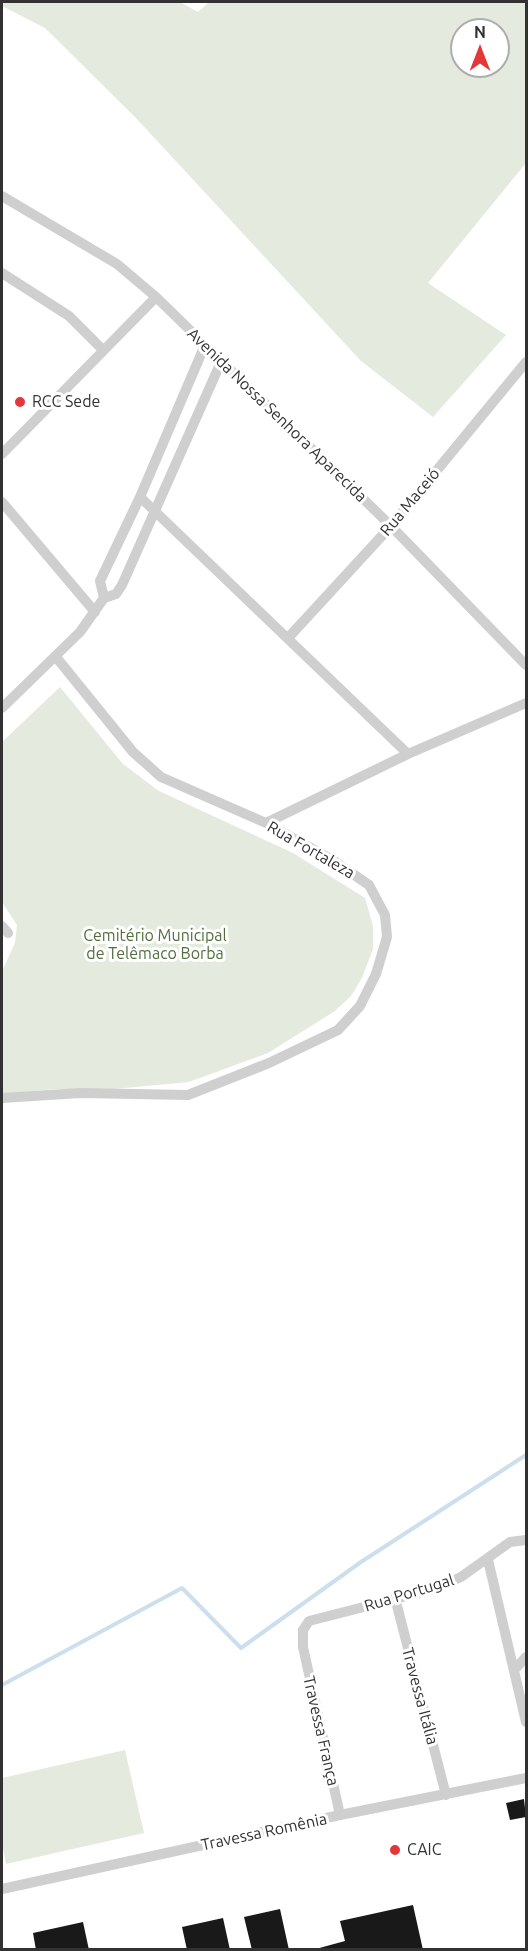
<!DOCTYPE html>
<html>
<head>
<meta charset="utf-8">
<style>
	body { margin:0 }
	#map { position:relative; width:528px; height:1951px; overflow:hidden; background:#fff; font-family:Ubuntu,sans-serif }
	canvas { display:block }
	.frame { position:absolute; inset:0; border:3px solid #323232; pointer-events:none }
	.north { position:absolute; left:450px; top:18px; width:60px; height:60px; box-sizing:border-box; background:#fff; border:2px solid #adadad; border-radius:50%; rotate:0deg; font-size:16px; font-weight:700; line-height:24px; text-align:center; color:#323232 }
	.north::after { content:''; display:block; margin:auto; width:21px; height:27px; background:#e5373a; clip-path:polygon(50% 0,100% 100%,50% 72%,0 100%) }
</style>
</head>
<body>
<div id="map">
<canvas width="528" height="1951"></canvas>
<div class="frame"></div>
<div class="north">N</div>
</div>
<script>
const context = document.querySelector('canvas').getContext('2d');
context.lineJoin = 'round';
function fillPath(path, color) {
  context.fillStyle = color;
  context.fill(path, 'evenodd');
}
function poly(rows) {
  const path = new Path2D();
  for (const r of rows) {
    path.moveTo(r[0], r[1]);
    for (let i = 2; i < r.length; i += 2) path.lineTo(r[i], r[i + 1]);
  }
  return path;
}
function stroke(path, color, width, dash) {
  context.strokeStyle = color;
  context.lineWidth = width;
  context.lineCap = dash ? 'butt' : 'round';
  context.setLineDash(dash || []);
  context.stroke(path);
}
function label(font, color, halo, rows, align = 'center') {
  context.font = font + ' Ubuntu,sans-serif';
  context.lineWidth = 6;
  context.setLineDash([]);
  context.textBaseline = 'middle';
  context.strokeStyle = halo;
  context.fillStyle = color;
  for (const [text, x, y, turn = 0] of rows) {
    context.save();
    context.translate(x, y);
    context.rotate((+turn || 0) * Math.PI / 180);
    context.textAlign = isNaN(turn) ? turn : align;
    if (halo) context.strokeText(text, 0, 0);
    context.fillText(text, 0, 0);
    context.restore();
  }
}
fillPath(poly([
	[2,2,180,2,198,12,209,2,526,2,526,163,428,283,506,335,433,417,361,361,135,117,45,28,2,6],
	[462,30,498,30,498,66,462,66],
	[60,687,123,764,159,791,293,853,365,898,373,926,373,949,362,978,351,996,335,1011,268,1053,189,1082,114,1089,55,1089,2,1094,2,971,15,943,17,925,2,902,2,742],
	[125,1750,144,1833,6,1864,2,1842,2,1778]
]), '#e4ebde');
stroke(poly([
	[2,1685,182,1588,241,1648,361,1562,526,1455]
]), '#cddfed', 4);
fillPath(poly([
	[524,1799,526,1817,510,1820,506,1803],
	[413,1905,423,1950,312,1950,345,1941,340,1921],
	[280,1909,289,1950,252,1950,244,1917],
	[223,1918,230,1950,187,1950,182,1927],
	[83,1922,89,1950,36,1950,33,1933]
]), '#191919');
stroke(poly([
	[2,196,117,264,156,297,391,526,526,665],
	[2,273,69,316,102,349],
	[2,454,156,297],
	[140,497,408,754],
	[2,502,95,612],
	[104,598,100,581,140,497,205,345],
	[288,638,391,526,526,362],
	[2,708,80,632,104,598,116,594,122,585,221,362],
	[266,823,408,754,526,703],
	[2,926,8,933],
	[2,1098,80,1093,188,1095,269,1063,338,1030,360,1006,376,974,387,937,385,915,369,885,331,859,266,823,161,777,133,752,56,657],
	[488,1560,526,1722],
	[395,1598,446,1795],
	[515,1669,526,1657],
	[340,1815,303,1647,303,1630,309,1621,434,1589,461,1577,510,1542,526,1540],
	[2,1889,340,1815,526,1778]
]), '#cfcfcf', 10);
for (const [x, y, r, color] of [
	[20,402,6,"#e5373a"],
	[395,1850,6,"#e5373a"]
]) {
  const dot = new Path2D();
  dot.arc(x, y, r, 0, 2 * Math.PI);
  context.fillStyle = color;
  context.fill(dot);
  stroke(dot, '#fff', 2);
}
label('16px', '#323232', '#fff', [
	["RCC Sede",32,402],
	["CAIC",407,1850]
], 'left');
label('16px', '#323232', '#fff', [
	["Avenida Nossa Senhora Aparecida",277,415,44],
	["Rua Maceió",410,502,-50],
	["Rua Fortaleza",311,850,30],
	["Rua Portugal",409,1593,-17],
	["Travessa Itália",420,1696,75],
	["Travessa França",321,1731,77],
	["Travessa Romênia",264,1832,-12]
]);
label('16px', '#526e3e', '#fff', [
	["Cemitério Municipal",155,936],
	["de Telêmaco Borba",155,954]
]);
</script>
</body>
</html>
